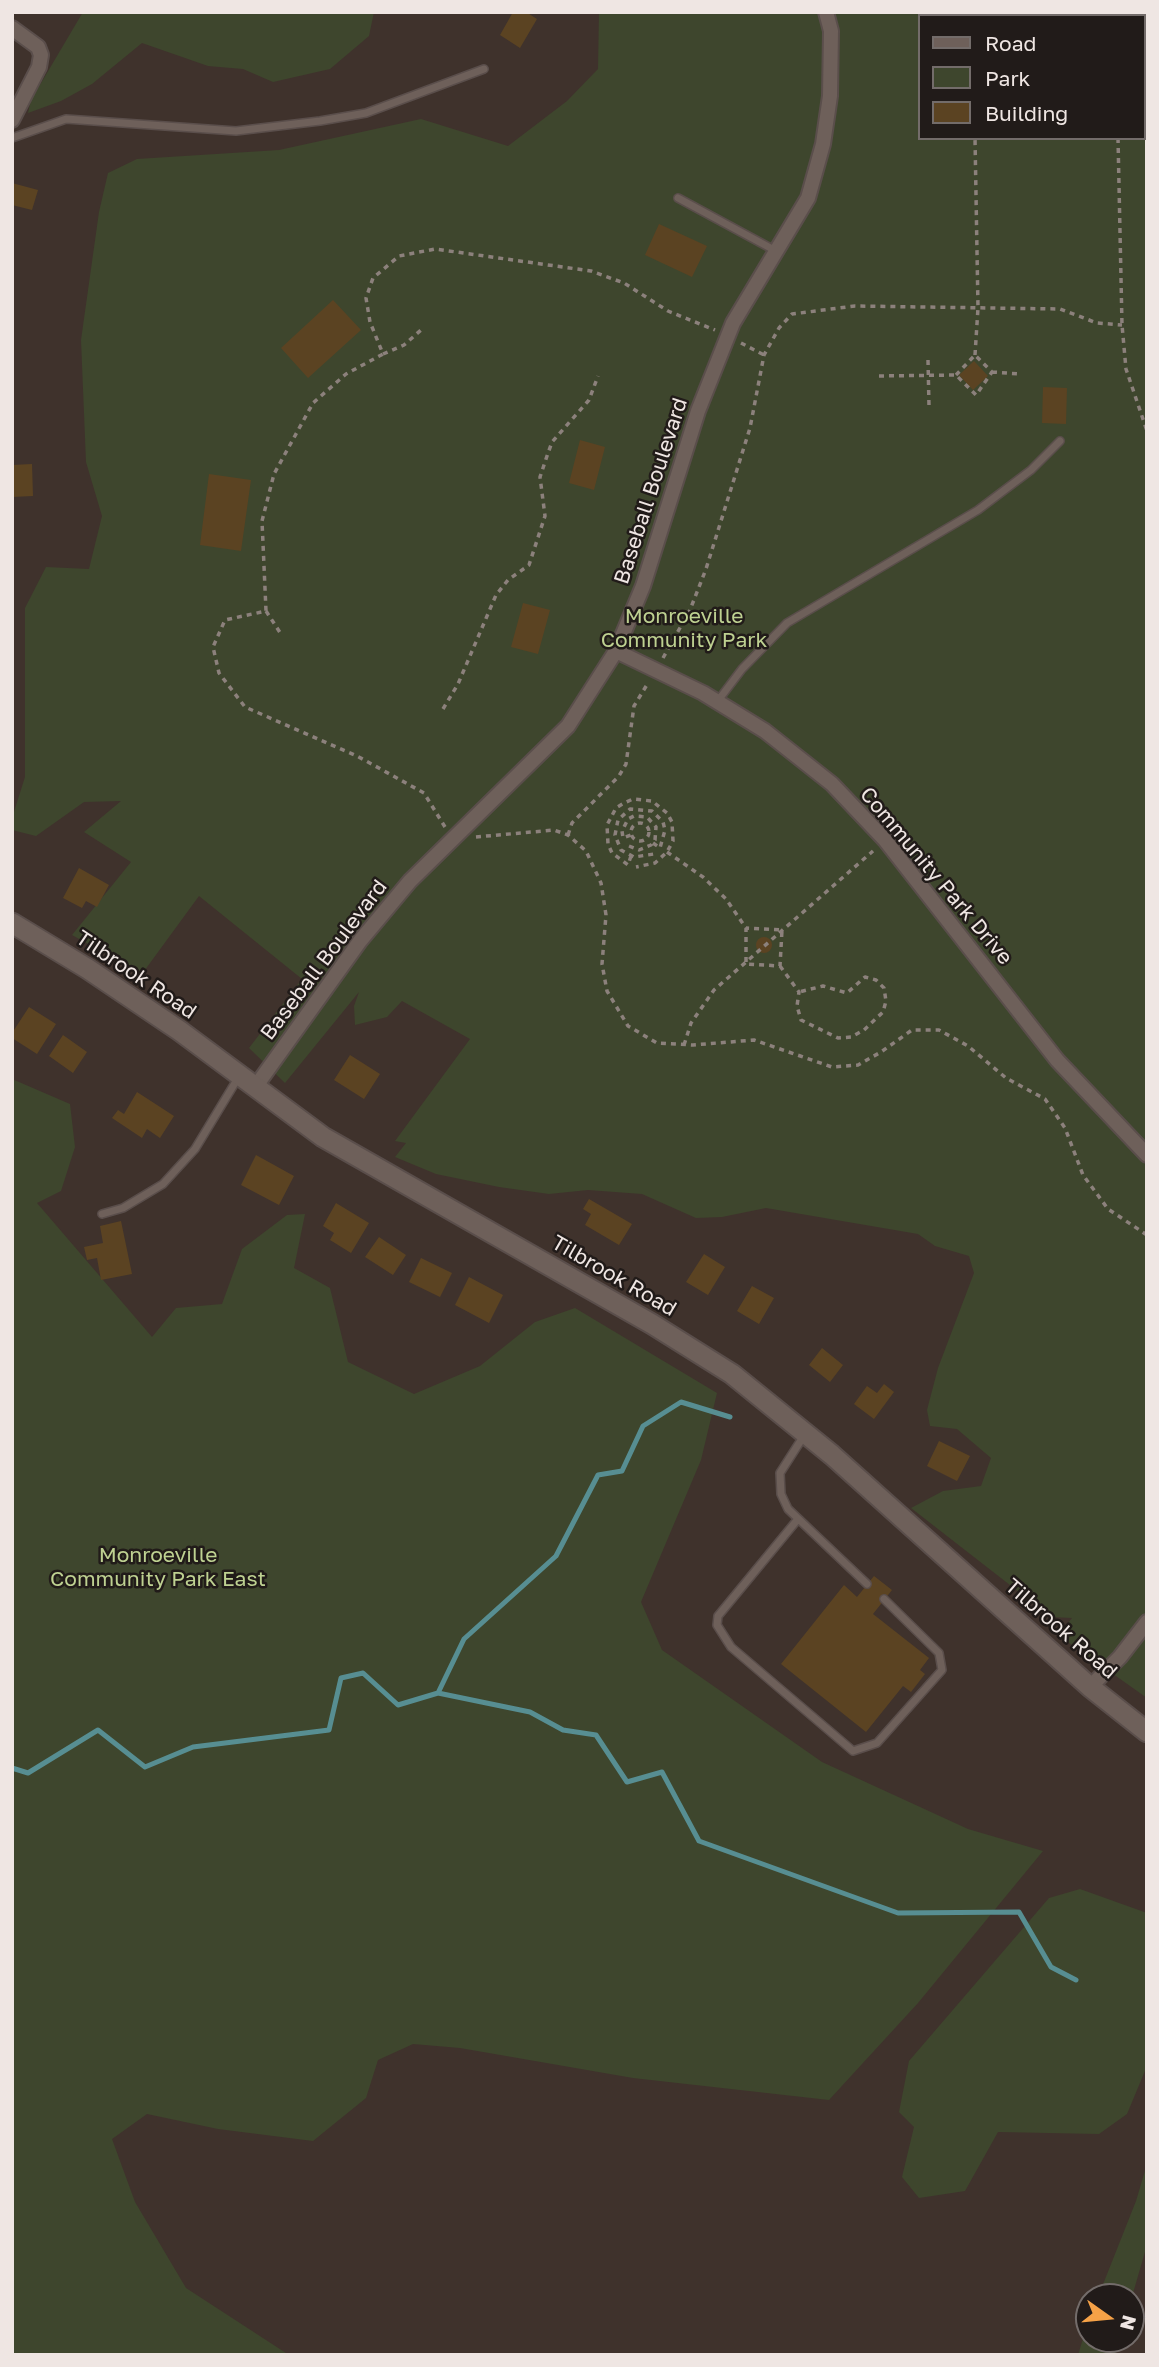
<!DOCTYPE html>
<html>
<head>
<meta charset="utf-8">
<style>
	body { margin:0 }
	#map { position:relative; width:1159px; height:2367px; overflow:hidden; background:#3f322c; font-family:"Golos Text",sans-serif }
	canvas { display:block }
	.frame { position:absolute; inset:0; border:14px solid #efe6e3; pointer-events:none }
	.legend { position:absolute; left:918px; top:14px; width:228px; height:126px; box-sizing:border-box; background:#211b19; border:2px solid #736c6a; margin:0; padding:9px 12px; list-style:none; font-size:21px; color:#efe6e3 }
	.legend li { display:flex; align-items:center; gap:14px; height:35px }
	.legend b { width:35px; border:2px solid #736c6a }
	.north { position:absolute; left:1075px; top:2283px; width:70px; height:70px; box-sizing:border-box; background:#211b19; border:2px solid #736c6a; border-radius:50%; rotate:105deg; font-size:19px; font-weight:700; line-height:28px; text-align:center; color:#efe6e3 }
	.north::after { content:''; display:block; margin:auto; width:24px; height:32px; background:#f6a247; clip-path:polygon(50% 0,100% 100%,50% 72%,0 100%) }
</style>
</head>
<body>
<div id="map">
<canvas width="1159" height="2367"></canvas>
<div class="frame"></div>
<ul class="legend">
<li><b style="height:9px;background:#6e605a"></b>Road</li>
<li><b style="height:19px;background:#3e462d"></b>Park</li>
<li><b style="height:19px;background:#5b4322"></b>Building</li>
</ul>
<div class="north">N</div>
</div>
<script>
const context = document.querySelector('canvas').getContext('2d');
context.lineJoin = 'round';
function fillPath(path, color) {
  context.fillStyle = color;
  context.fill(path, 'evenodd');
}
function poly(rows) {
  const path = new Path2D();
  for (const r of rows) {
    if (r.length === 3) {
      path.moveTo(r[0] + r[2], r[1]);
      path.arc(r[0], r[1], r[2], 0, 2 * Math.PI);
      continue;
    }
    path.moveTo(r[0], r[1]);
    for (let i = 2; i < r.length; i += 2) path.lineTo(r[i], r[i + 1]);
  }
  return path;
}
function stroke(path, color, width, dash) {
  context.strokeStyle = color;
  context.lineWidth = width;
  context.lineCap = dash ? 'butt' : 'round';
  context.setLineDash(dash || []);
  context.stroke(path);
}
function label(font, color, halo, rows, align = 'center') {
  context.font = font + ' "Golos Text",sans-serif';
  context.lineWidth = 5;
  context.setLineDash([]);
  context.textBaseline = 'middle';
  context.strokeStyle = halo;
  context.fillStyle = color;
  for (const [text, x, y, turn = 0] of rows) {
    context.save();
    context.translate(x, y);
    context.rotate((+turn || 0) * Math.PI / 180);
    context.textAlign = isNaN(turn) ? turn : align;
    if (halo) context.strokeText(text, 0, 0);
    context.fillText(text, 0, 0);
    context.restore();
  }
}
fillPath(poly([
	[83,12,374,12,369,36,330,69,273,82,243,69,208,66,142,43,92,84,61,101,28,113,31,100],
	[599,12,1147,12,1147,1698,1058,1635,1072,1618,1051,1617,911,1508,943,1491,981,1486,991,1458,957,1429,930,1426,927,1410,938,1368,974,1273,969,1256,935,1246,918,1234,766,1208,722,1217,696,1218,642,1194,588,1190,549,1194,499,1187,436,1174,395,1157,406,1143,395,1141,470,1039,402,1001,387,1017,355,1025,354,1006,359,992,285,1083,249,1048,302,979,199,896,142,974,72,935,131,862,84,832,121,801,84,802,36,836,12,830,12,818,25,777,25,608,46,567,89,569,102,516,86,462,81,340,99,212,108,173,137,159,279,150,421,119,508,146,567,101,598,69],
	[919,16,1143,16,1143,138,919,138],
	[12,1079,70,1104,75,1147,61,1191,37,1203,152,1337,176,1308,222,1304,242,1249,287,1215,305,1214,294,1268,330,1288,348,1362,414,1394,480,1366,535,1322,575,1308,717,1393,701,1460,641,1602,662,1650,822,1762,968,1829,1043,1851,918,2003,829,2100,633,2078,460,2048,413,2044,378,2060,366,2098,313,2141,218,2129,147,2114,112,2139,135,2202,186,2288,289,2355,12,2355],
	[1080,1889,1147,1913,1147,2066,1127,2114,1099,2134,998,2132,965,2191,919,2198,902,2177,914,2127,899,2112,909,2061,1049,1898],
	[1147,2164,1147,2245,1131,2300,1131,2297,1098,2297,1136,2201],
	[1089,2319,1089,2339,1120,2339,1115,2355,1078,2355]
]), '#3e462d');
stroke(poly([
	[438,1693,464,1639,556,1556,598,1475,622,1471,643,1426,681,1402,730,1417],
	[12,1768,28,1773,98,1730,145,1767,193,1747,329,1730,341,1678,363,1673,398,1705,438,1693,530,1712,563,1730,596,1735,627,1782,662,1772,699,1841,898,1913,1019,1912,1051,1967,1076,1980]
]), '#578e92', 5);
fillPath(poly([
	[513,12,526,12,537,19,520,48,500,35],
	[12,183,38,190,32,210,12,205],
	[659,224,707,246,692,277,645,255],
	[333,300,361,330,308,378,281,348],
	[974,361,988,376,973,390,959,375],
	[1043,387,1067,388,1066,424,1042,423],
	[580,440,605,447,594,490,569,483],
	[32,464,33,496,12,497,12,465],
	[209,474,251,480,241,551,200,545],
	[523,603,550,610,538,654,511,647],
	[79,868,109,885,97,907,86,901,82,908,63,898],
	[764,945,8],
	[29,1007,56,1024,37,1054,12,1038,12,1033],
	[63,1035,87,1052,73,1073,49,1056],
	[350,1055,380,1074,364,1099,334,1080],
	[137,1092,174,1116,160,1138,147,1129,142,1138,112,1118,118,1110,124,1114],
	[256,1155,294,1176,279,1205,241,1185],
	[589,1199,632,1224,619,1245,585,1225,591,1214,583,1209],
	[336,1203,369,1223,351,1253,330,1240,334,1233,323,1226],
	[121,1221,132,1274,101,1280,97,1258,87,1260,84,1247,103,1243,100,1226],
	[379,1237,406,1255,393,1275,365,1257],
	[704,1254,725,1267,708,1295,686,1282],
	[421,1258,452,1273,440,1297,409,1282],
	[469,1277,503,1295,489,1323,455,1305],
	[752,1286,774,1298,759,1324,737,1311],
	[822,1348,843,1365,830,1382,809,1365],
	[884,1384,894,1392,874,1419,854,1404,867,1386,877,1393],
	[939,1441,970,1456,957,1481,927,1466],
	[874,1576,892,1590,873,1614,929,1658,920,1670,925,1674,911,1692,903,1686,866,1732,781,1664,844,1585,857,1597]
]), '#5b4322');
const lane = poly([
	[12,138,66,119,236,131,320,121,366,113,484,69],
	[678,198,776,251],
	[717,702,742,669,787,623,978,510,1031,470,1060,441],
	[102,1214,123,1208,163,1184,195,1149,238,1078],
	[805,1434,780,1473,781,1494,788,1509,867,1584],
	[798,1519,718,1616,717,1625,731,1647,853,1751,877,1743,942,1670,939,1653,884,1599]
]);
const street = poly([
	[12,28,38,47,41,55,39,67,12,120],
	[616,651,703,693,765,731,832,784,885,840,1057,1060,1147,1155],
	[256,1086,360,941,410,881,568,726,616,651,643,586,698,411,733,323,808,198,823,144,830,96,831,31,826,12],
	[1090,1687,1120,1657,1147,1622]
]);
const secondary = poly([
	[12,923,88,969,180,1031,323,1137,652,1324,732,1374,832,1455,1090,1687,1147,1732]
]);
stroke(lane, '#5a4e4b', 10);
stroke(street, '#5a4e4b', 18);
stroke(secondary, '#5a4e4b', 23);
stroke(poly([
	[1029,12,1029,16],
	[1112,12,1112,16],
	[1118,138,1122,325,1126,369,1147,431],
	[741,343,764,355],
	[383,354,404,345,421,330],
	[975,355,978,308,975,138],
	[928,360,929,406],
	[992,372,1020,374],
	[879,376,956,375,976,395,992,372,975,355,956,375],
	[266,611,281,634],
	[663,658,690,610,706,569,750,428,764,355,779,328,792,314,855,306,1060,309,1097,323,1122,325],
	[443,709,458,684,496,595,508,580,529,565,545,516,540,477,547,456,552,442,589,400,598,376],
	[640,832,9],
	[445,827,424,793,357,756,245,707,219,673,213,647,225,620,266,611,262,521,274,474,313,403,346,374,383,354,370,322,366,298,373,278,399,256,435,249,591,271,624,283,668,311,715,330],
	[568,835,572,823,619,776,626,764,634,706,648,683],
	[476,837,554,830,568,835,586,851,601,883,606,915,602,964,607,991,628,1026,657,1043,693,1045,754,1040,832,1067,858,1065,881,1052,912,1030,939,1030,968,1046,1006,1078,1045,1099,1065,1128,1083,1175,1108,1209,1147,1235],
	[653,843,660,848,665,830,663,822,652,811,630,809,618,820,615,835,621,850,634,857,654,854],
	[629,846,639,850,651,845,655,840,656,827,647,817,634,816,628,819,622,831,623,838,631,835],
	[667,852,703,877,726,899,746,928,746,964,780,966,782,930,746,928],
	[631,856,628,865,612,853,608,844,607,825,616,808,624,803,633,799,652,801,667,813,672,822,673,841,667,852,655,863,636,867],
	[780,966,799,992,797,1006,801,1020,838,1038,851,1037,864,1030,883,1012,886,1001,884,988,876,980,865,977,847,993,823,986,799,992],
	[684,1045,691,1023,714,990,873,851]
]), '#8c817c', 3.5, [5, 5]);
stroke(lane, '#6e605a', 7);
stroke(street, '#6e605a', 14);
stroke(secondary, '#6e605a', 19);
label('21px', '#efe6e3', '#211b19', [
	["Baseball Boulevard",651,491,-72],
	["Community Park Drive",936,876,50],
	["Baseball Boulevard",324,960,-53],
	["Tilbrook Road",136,975,34],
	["Tilbrook Road",614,1276,30],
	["Tilbrook Road",1061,1629,41]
]);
label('21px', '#bed191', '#211b19', [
	["Monroeville",684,616],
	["Community Park",684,640],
	["Monroeville",158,1555],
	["Community Park East",158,1579]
]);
</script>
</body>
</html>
